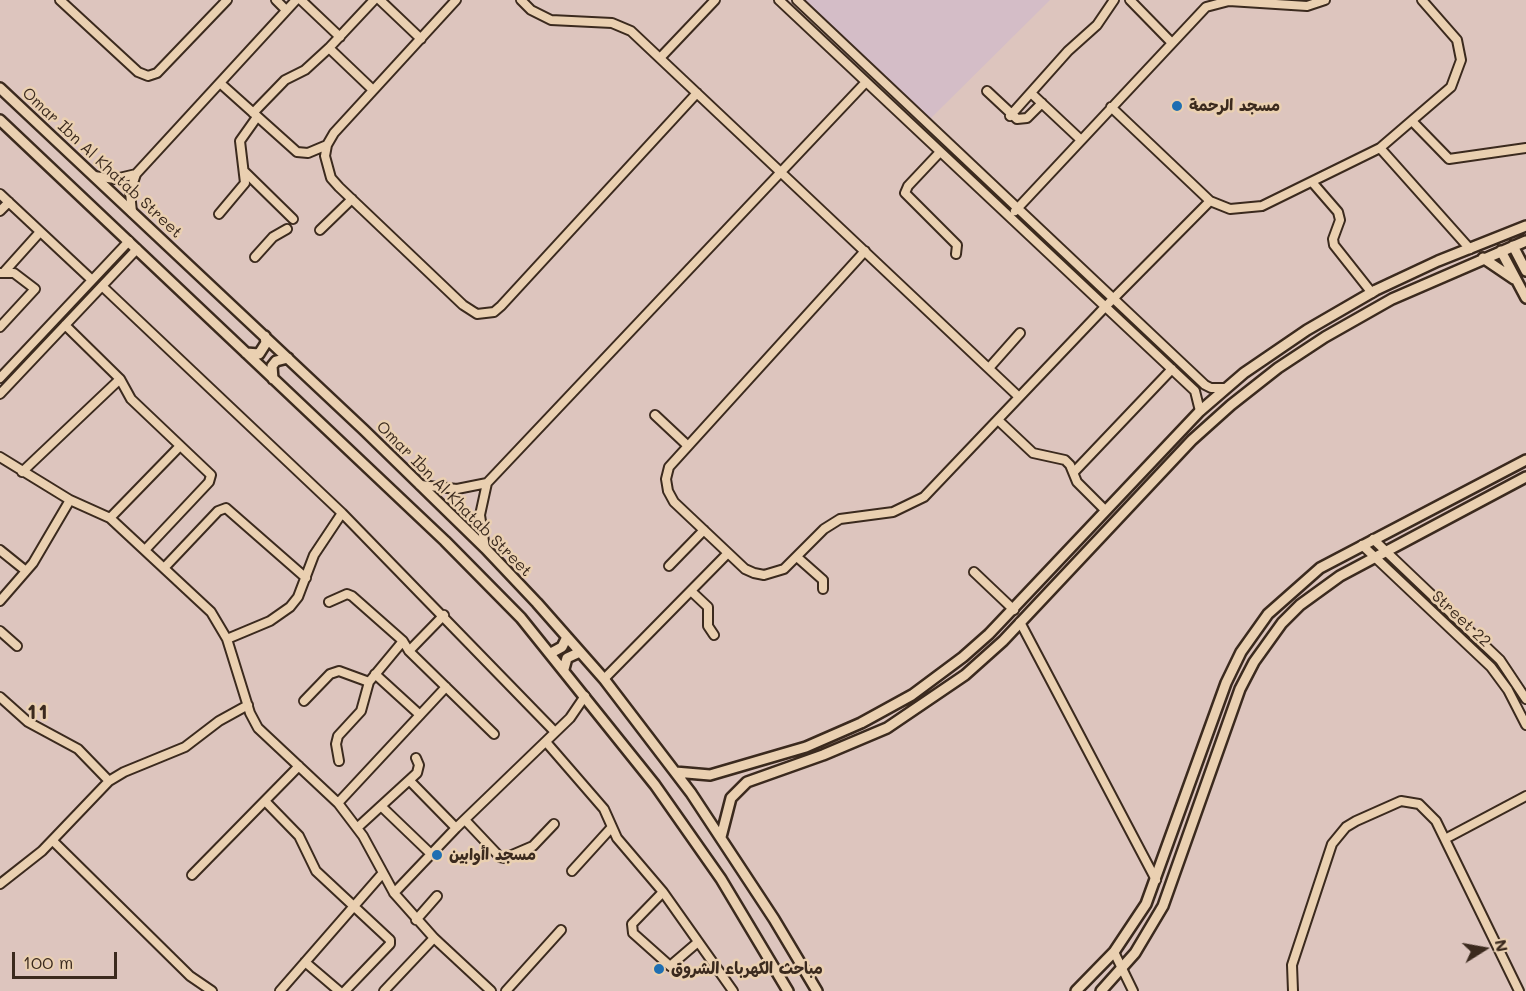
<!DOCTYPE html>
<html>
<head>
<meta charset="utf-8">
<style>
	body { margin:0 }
	#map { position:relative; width:1526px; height:991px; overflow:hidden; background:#ddc5be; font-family:Mali,sans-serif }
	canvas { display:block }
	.north { position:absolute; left:1454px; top:919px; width:60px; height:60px; -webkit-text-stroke:4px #ead0b1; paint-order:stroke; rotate:79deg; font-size:16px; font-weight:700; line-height:24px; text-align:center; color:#3b2a1e }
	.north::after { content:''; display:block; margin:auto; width:21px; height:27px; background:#3b2a1e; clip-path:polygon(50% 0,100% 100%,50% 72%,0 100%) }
	.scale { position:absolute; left:12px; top:952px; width:105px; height:27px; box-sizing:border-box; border:3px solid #3b2a1e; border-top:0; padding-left:8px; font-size:18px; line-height:21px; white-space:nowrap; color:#3b2a1e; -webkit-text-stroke:4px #ead0b1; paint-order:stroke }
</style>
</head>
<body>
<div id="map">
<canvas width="1526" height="991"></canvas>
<div class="north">N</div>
<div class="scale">100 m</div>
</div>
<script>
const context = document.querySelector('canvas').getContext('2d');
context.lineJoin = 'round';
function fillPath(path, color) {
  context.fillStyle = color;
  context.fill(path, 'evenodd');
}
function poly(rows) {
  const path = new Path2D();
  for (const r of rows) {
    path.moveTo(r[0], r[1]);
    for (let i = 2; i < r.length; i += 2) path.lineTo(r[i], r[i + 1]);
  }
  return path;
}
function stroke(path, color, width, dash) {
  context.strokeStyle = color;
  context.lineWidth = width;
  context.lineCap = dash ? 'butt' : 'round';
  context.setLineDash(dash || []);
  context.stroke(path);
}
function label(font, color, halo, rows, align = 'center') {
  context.font = font + ' Mali,"Playpen Sans Arabic",sans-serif';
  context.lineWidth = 5;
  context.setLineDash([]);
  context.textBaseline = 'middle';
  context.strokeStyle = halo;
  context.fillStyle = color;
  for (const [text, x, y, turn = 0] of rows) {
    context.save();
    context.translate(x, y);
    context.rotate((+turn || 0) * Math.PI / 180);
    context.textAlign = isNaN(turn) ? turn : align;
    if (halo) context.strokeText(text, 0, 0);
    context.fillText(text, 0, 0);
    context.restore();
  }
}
fillPath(poly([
	[791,0,1050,0,924,125]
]), '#d4bdc7');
const minor = poly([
	[60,0,138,72,148,76,157,73,227,0],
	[276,0,286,10],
	[301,0,340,37],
	[380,0,421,39],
	[456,0,334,133,327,145,325,156,331,178,339,187,463,305,477,314,494,312,501,306,697,93],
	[521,0,531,10,551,20,612,23,631,31,1019,397],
	[779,0,1195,391,1200,411],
	[797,0,1205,385,1211,388,1226,388],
	[1130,0,1171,42],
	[329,48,373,90],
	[660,58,715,0],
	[220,83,297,152,308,153,327,145],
	[987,91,1017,119,1027,118,1042,103],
	[1032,94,1081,140],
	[1111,107,1210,201,1230,209,1262,206,1380,148,1451,87,1461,60,1457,40,1422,0],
	[253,113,285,80,305,70,329,48,374,0],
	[1010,116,1068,51,1097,25,1114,0],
	[1412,121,1449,159,1526,148],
	[1380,148,1470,249],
	[940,152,908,186,905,193,957,245,956,254],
	[245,172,293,219],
	[94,176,115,179,136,174],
	[1312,182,1338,212,1340,220,1333,239,1334,245,1372,293],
	[0,194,92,280],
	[0,211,9,202],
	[1015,211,1206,7,1229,1,1307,6,1325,0],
	[132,212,130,192,136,174,296,0],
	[219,214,245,183,240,141,257,117],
	[320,230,352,199],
	[865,251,669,467,666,479,668,491,674,502,745,569,754,573,764,575,784,569,824,529,840,519,893,512,924,497,1105,307,1210,201],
	[255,257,273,237,287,229],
	[5,271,40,232],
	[0,273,14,273,35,289,0,327],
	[102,286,342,513,555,732],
	[65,325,120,379,131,399,211,475,209,482,145,550],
	[989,368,1020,333],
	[0,378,129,241],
	[0,394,137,249],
	[655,415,687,445],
	[998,420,1033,453,1065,460,1070,465,1077,482,1105,510],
	[0,457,70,500,110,518,211,612,227,639,250,713,258,728,338,803,363,836,394,893,434,938,491,991],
	[22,472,120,379],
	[1074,472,1172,369],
	[420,485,457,489,487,483],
	[110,518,180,446],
	[1373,539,1500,660,1526,699],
	[1362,545,1491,667,1508,690,1526,725],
	[485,548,480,515,487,483,866,82],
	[0,550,26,571],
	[797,557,823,580,823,589],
	[669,566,704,530],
	[164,568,218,511,226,508,306,578],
	[974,572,1014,610],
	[691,591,708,607,708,626,714,635],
	[0,601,33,563,70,500],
	[329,602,347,594,352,596,403,641,409,651,494,734],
	[1020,622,1156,880],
	[0,631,17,646],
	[227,639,270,621,290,607,298,597,314,555,342,513],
	[409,651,444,615],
	[375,674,420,715],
	[604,679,728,553],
	[0,697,28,722,78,749,109,781],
	[304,701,330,674,339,671,369,682],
	[546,742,604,809,617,838,663,892,733,991],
	[339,761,336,744,338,736,361,711,369,682,403,641],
	[410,781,456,828],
	[265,801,299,836,316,871,390,940,390,944,345,991],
	[338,803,446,687],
	[382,807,432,855],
	[466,821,500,857,505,858,533,846,554,824],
	[357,828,417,773,419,765,416,758],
	[1445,839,1526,796],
	[53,841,190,976,212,991],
	[572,871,612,827],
	[192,875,299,766],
	[0,884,42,851,109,781,124,772,185,747,219,721,248,705],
	[663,892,632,924,633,933,670,966,698,942],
	[394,893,456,828,570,718,585,696],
	[416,920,437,896],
	[1114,952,1133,991],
	[305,962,339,991],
	[280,991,382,874],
	[384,991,434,938],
	[506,991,561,930],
	[1293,991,1292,965,1332,844,1346,827,1356,821,1401,801,1419,804,1436,821,1519,991]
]);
const tertiary = poly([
	[0,88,364,430,485,548,537,603,604,679,691,793,774,919,817,991],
	[0,120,445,541,521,618,655,785,721,879,788,991],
	[1513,246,1526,271],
	[1501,251,1526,298],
	[1483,258,1514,279],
	[246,353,259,354,266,343,265,336],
	[273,379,272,366,276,361,288,358],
	[551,653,562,647,567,637],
	[564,669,567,658,580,652],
	[675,772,710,775,806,747,861,723,912,695,963,657,989,634,1200,411,1244,373,1307,330,1376,290,1438,261,1526,226],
	[721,837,731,798,747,782,823,755,887,728,965,675,1003,641,1192,440,1231,405,1278,368,1325,337,1392,299,1526,241],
	[1076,991,1114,952,1146,904,1226,683,1241,652,1268,614,1320,568,1526,460],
	[1101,991,1135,953,1163,906,1240,689,1254,662,1282,623,1300,605,1340,576,1526,477]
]);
stroke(minor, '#3b2a1e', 12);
stroke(tertiary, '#3b2a1e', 14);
stroke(minor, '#ead0b1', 8);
stroke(tertiary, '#ead0b1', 9);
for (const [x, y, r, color] of [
	[1177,106,6,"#1f6fb2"],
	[437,855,6,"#1f6fb2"],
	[659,969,6,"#1f6fb2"]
]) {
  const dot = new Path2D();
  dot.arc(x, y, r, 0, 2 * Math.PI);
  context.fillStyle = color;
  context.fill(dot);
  stroke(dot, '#ead0b1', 2);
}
label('bold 16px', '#3b2a1e', '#ead0b1', [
	["مسجد الرحمة",1189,106],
	["مسجد اأوابين",449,855],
	["مباحث الكهرباء الشروق",671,969]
], 'left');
label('16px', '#3b2a1e', '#ead0b1', [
	["Omar Ibn Al Khatab Street",102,163,43],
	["Omar Ibn Al Khatab Street",454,499,45],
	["Street 22",1461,619,43]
]);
context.letterSpacing = '1.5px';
label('bold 22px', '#3b2a1e', '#ead0b1', [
	["11",38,712]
]);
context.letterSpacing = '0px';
</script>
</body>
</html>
